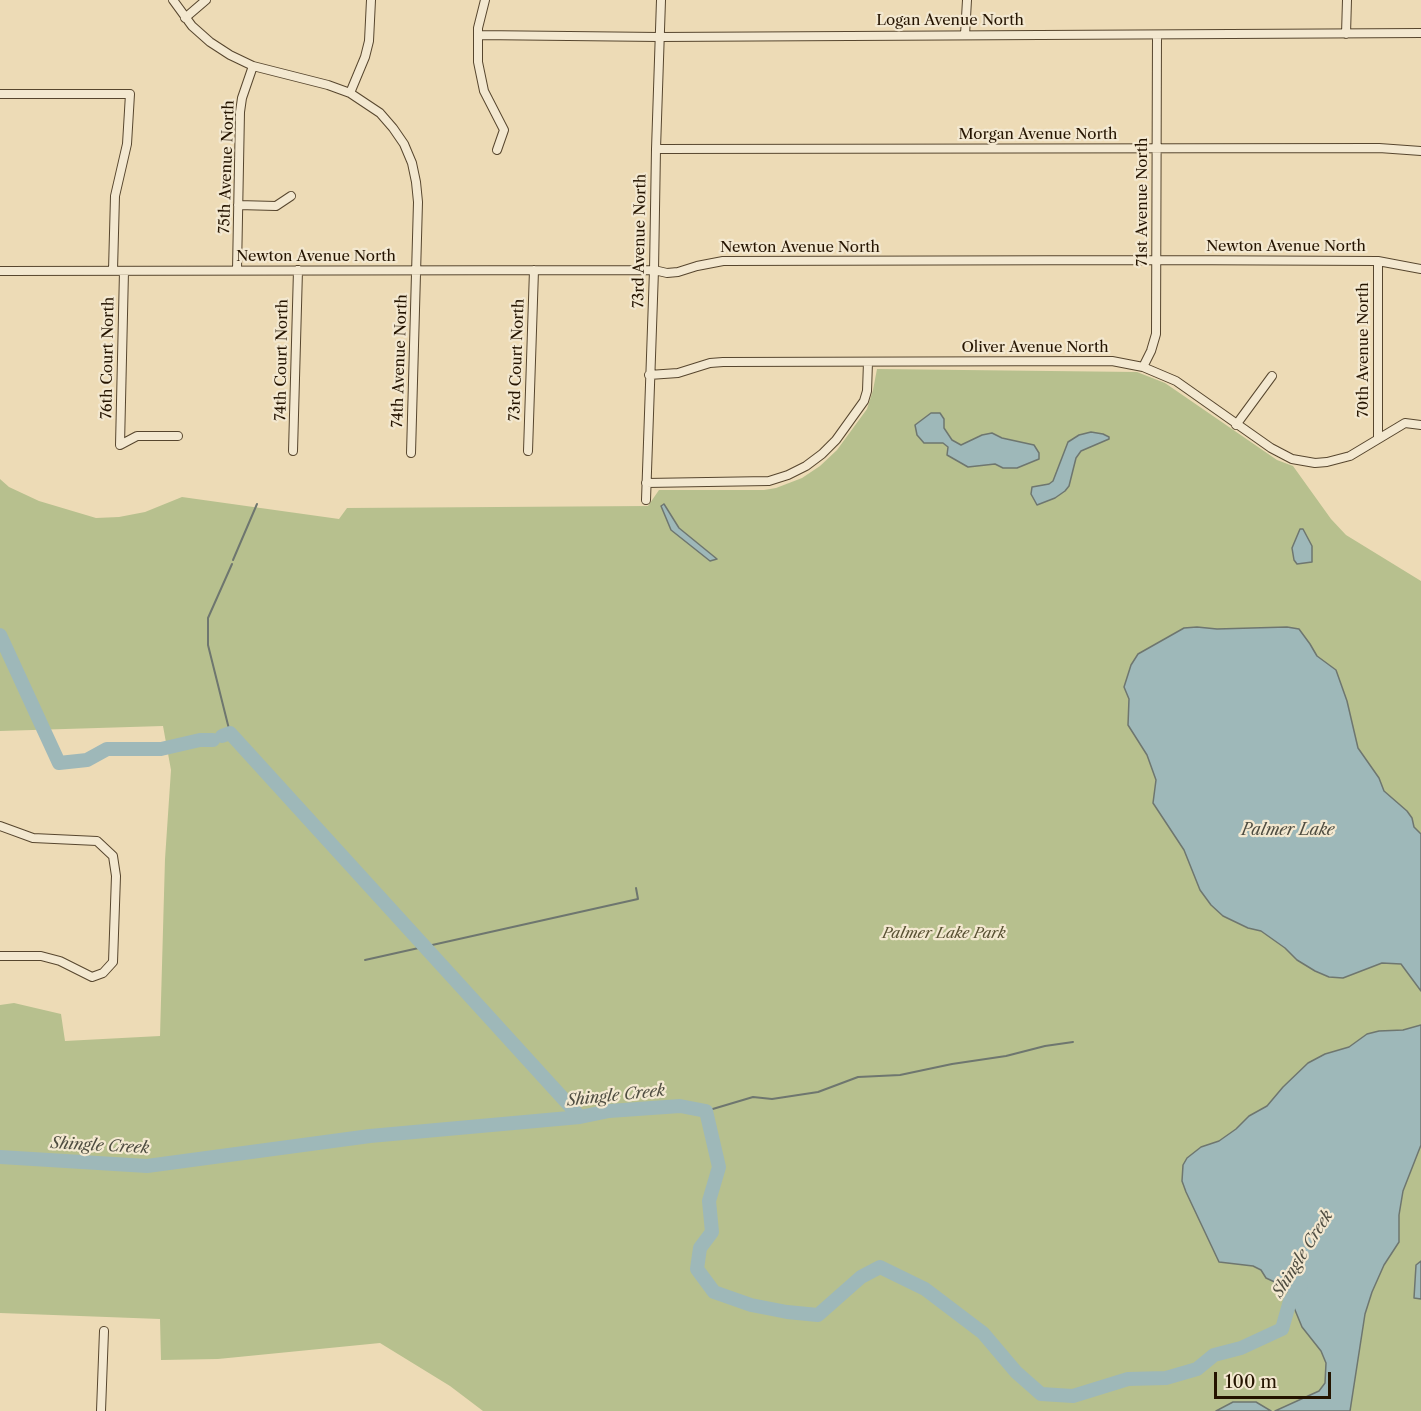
<!DOCTYPE html>
<html>
<head>
<meta charset="utf-8">
<style>
	body { margin:0 }
	#map { position:relative; width:1421px; height:1411px; overflow:hidden; background:#eddbb6; font-family:"Libre Caslon Text",serif }
	canvas { display:block }
	.scale { position:absolute; left:1214px; top:1372px; width:117px; height:27px; box-sizing:border-box; border:3px solid #251400; border-top:0; padding-left:8px; font-size:18px; line-height:21px; white-space:nowrap; color:#251400; -webkit-text-stroke:4px #f3e8d0; paint-order:stroke }
</style>
</head>
<body>
<div id="map">
<canvas width="1421" height="1411"></canvas>
<div class="scale">100 m</div>
</div>
<script>
const context = document.querySelector('canvas').getContext('2d');
context.lineJoin = 'round';
function fillPath(path, color) {
  context.fillStyle = color;
  context.fill(path, 'evenodd');
}
function poly(rows) {
  const path = new Path2D();
  for (const r of rows) {
    path.moveTo(r[0], r[1]);
    for (let i = 2; i < r.length; i += 2) path.lineTo(r[i], r[i + 1]);
  }
  return path;
}
function stroke(path, color, width, dash) {
  context.strokeStyle = color;
  context.lineWidth = width;
  context.lineCap = dash ? 'butt' : 'round';
  context.setLineDash(dash || []);
  context.stroke(path);
}
function label(font, color, halo, rows, align = 'center') {
  context.font = font + ' "Libre Caslon Text",serif';
  context.lineWidth = 4.5;
  context.setLineDash([]);
  context.textBaseline = 'middle';
  context.strokeStyle = halo;
  context.fillStyle = color;
  for (const [text, x, y, turn = 0] of rows) {
    context.save();
    context.translate(x, y);
    context.rotate((+turn || 0) * Math.PI / 180);
    context.textAlign = isNaN(turn) ? turn : align;
    if (halo) context.strokeText(text, 0, 0);
    context.fillText(text, 0, 0);
    context.restore();
  }
}
fillPath(poly([
	[877,369,1137,372,1165,383,1277,460,1293,466,1331,519,1346,535,1421,581,1421,1411,483,1411,450,1386,380,1343,218,1359,161,1360,160,1319,0,1313,0,1005,14,1003,61,1014,65,1041,160,1036,165,859,171,770,163,726,0,731,0,479,9,487,39,501,96,518,119,517,145,512,182,497,339,519,347,508,648,506,659,490,764,490,776,488,802,478,820,466,837,450,867,409,873,390]
]), '#b7c08e');
const water = poly([
	[931,413,940,413,944,419,944,428,952,440,961,445,982,435,992,433,1002,438,1034,445,1039,453,1039,459,1017,468,1003,468,995,464,968,467,947,455,948,447,943,443,924,443,917,435,915,425,931,413],
	[1091,432,1103,434,1109,437,1109,439,1081,451,1076,458,1069,486,1065,491,1055,498,1037,505,1031,494,1032,487,1049,484,1053,481,1068,442,1079,435,1091,432],
	[664,504,679,528,717,559,710,561,671,530,661,506,664,504],
	[1300,529,1303,529,1312,546,1312,562,1297,564,1294,560,1292,548,1300,529],
	[1197,627,1217,629,1287,627,1299,629,1310,644,1317,656,1336,670,1347,701,1358,748,1379,778,1384,791,1407,811,1412,818,1414,827,1421,834,1421,991,1401,964,1382,963,1343,978,1329,977,1315,971,1297,960,1285,948,1261,931,1248,928,1223,916,1211,905,1200,890,1184,850,1153,803,1156,780,1147,755,1128,725,1129,699,1124,687,1131,665,1138,654,1184,628,1197,627],
	[1421,1025,1421,1145,1403,1191,1399,1215,1399,1242,1384,1265,1372,1292,1365,1314,1350,1411,1275,1411,1319,1391,1325,1383,1326,1363,1321,1351,1302,1327,1288,1293,1281,1285,1266,1278,1261,1270,1253,1266,1219,1262,1186,1192,1182,1181,1183,1165,1187,1158,1201,1147,1219,1141,1236,1129,1249,1116,1267,1106,1283,1087,1308,1063,1325,1054,1349,1047,1367,1034,1379,1031,1403,1030,1421,1025],
	[1421,1261,1421,1299,1414,1298,1416,1265,1421,1261],
	[1233,1402,1256,1402,1271,1411,1216,1411,1233,1402]
]);
fillPath(water, '#9eb8b9');
stroke(water, '#6e766f', 1.5);
stroke(poly([
	[233,560,257,504],
	[230,733,208,645,208,618,232,564],
	[365,960,638,899,636,888],
	[706,1111,753,1097,772,1099,818,1092,858,1077,900,1075,952,1064,1006,1056,1045,1046,1073,1042]
]), '#6e766f', 2);
stroke(poly([
	[0,635,59,763,87,760,107,749,161,749,200,740,213,740],
	[222,736,230,733,580,1117],
	[0,1157,147,1166,370,1136,580,1117,609,1111,680,1106,706,1111,719,1167,709,1201,712,1232,700,1248,697,1269,714,1292,751,1305,787,1312,818,1315,861,1277,880,1267,925,1289,983,1333,1016,1372,1041,1394,1073,1396,1128,1379,1166,1378,1197,1369,1214,1355,1241,1348,1282,1329,1290,1301,1301,1285]
]), '#9eb8b9', 14);
const minor = poly([
	[173,0,192,26,210,42,230,55,253,66,328,85,350,93,380,113,393,128,404,144,412,163,416,182,418,202,411,453],
	[485,0,478,28,478,62,484,91,504,130,497,150],
	[185,18,206,0],
	[1346,34,1347,0],
	[478,35,659,37,1421,33],
	[965,35,967,0],
	[350,93,365,57,369,41,371,0],
	[0,94,130,94,127,144,115,196,113,270],
	[656,149,1379,148,1421,151],
	[238,205,276,206,291,196],
	[237,270,240,112,242,98,253,66],
	[0,271,654,270,667,273,678,272,697,266,723,261,1157,260,1378,261,1421,269],
	[124,271,120,445,137,436,178,436],
	[1143,367,1151,351,1156,334,1157,35],
	[649,375,678,373,710,363,723,362,1112,361,1143,367,1176,381,1271,448,1292,459,1315,463,1327,462,1350,456,1405,423,1421,425],
	[1236,425,1272,376],
	[1378,439,1378,261],
	[293,451,298,270],
	[528,451,534,270],
	[646,483,769,481,788,475,806,466,822,454,836,440,864,401,867,391,868,362],
	[646,500,654,270,656,149,661,0],
	[0,826,33,838,97,841,113,856,116,876,113,962,103,973,92,977,60,961,41,956,0,956],
	[101,1411,104,1331]
]);
stroke(minor, '#57462e', 10);
stroke(minor, '#f3e8d0', 8);
label('15px', '#251400', '#f3e8d0', [
	["Logan Avenue North",950,21],
	["Morgan Avenue North",1038,135],
	["75th Avenue North",227,167,-88],
	["71st Avenue North",1143,202,-90],
	["73rd Avenue North",640,241,-89],
	["Newton Avenue North",1286,247],
	["Newton Avenue North",800,248],
	["Newton Avenue North",316,257],
	["Oliver Avenue North",1035,348],
	["70th Avenue North",1364,350,-90],
	["76th Court North",108,358,-89],
	["74th Court North",282,360,-89],
	["73rd Court North",517,360,-88],
	["74th Avenue North",400,361,-88]
]);
label('italic 15px', '#585032', '#f3e8d0', [
	["Palmer Lake Park",944,934]
]);
label('italic 16px', '#4f4d41', '#f3e8d0', [
	["Palmer Lake",1288,830],
	["Shingle Creek",616,1096,-6],
	["Shingle Creek",100,1146,3],
	["Shingle Creek",1303,1254,-58]
]);
</script>
</body>
</html>
